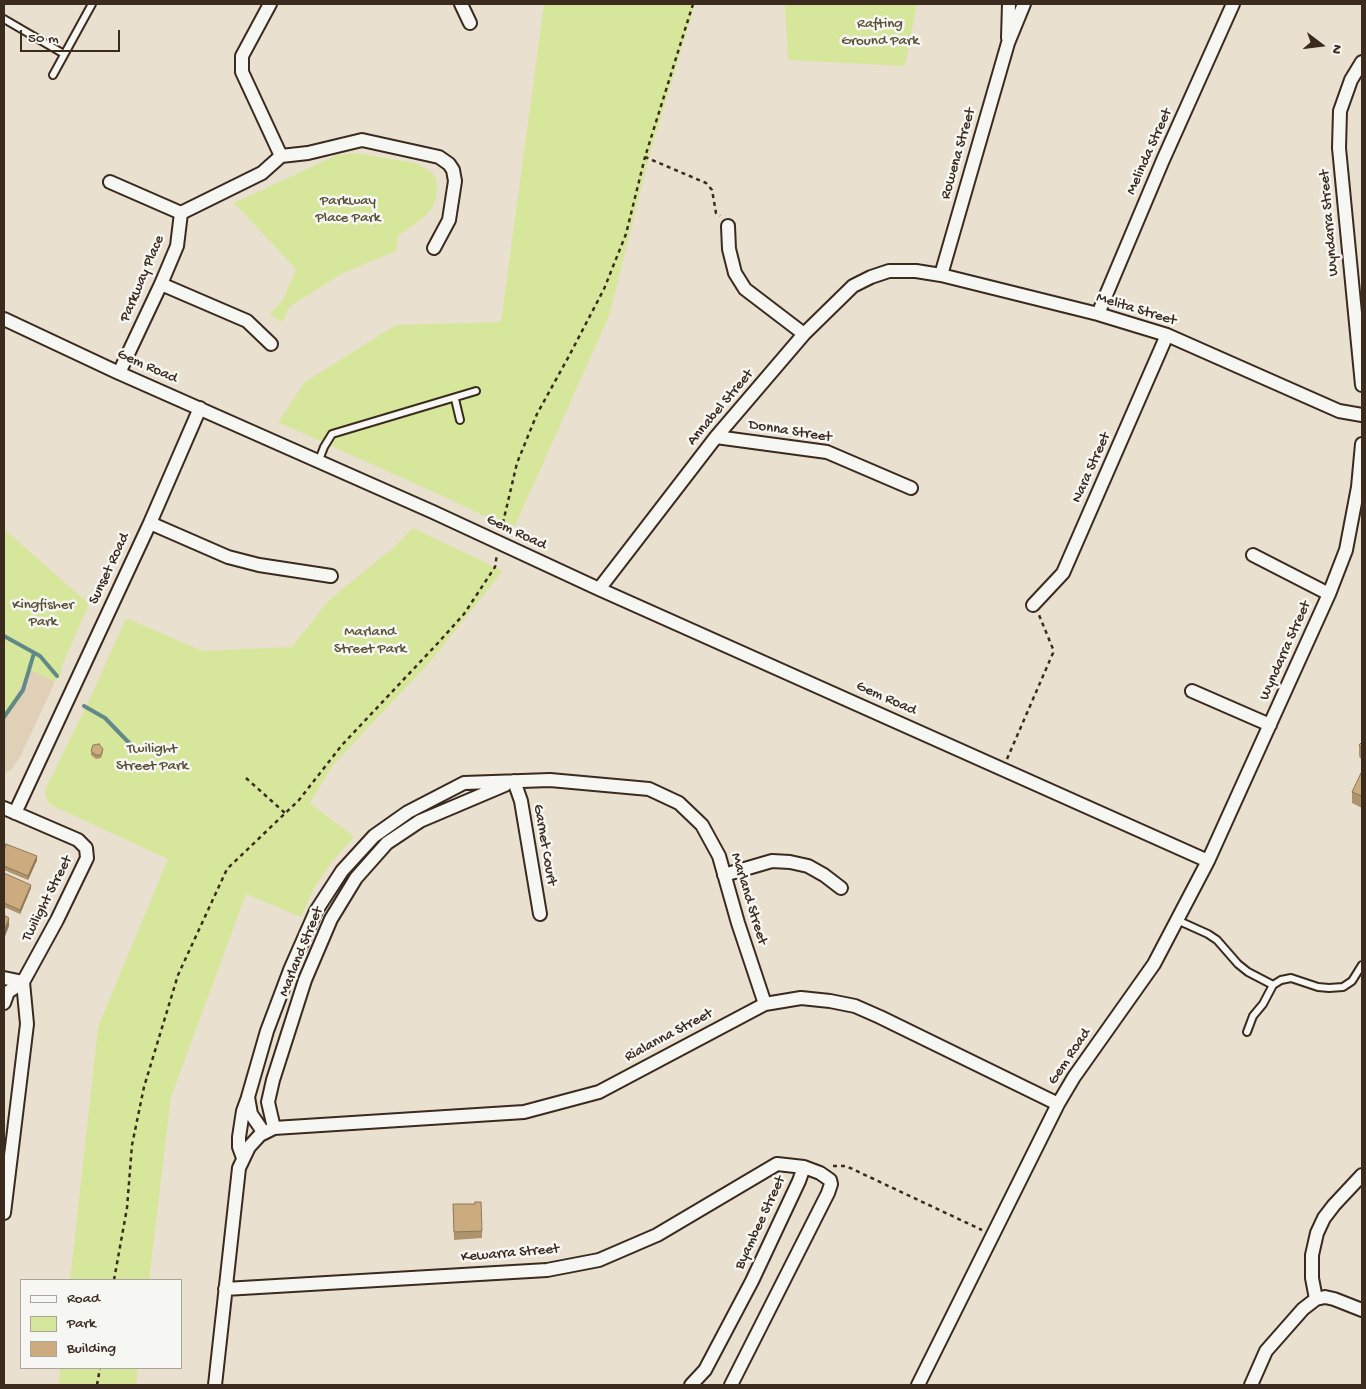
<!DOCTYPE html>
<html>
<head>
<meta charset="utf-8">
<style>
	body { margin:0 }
	#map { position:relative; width:1366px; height:1389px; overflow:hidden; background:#e9e0d0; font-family:"Gochi Hand",sans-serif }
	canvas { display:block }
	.frame { position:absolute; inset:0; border:5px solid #3b2a1e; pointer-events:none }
	.legend { position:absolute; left:20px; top:1279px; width:162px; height:90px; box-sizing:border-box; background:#f6f6f2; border:1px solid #aba49d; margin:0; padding:6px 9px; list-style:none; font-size:15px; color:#3b2a1e }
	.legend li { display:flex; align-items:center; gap:10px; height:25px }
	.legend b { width:25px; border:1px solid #aba49d }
	.north { position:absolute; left:1296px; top:20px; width:50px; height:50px; -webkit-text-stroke:4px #f6f6f2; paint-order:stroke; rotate:105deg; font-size:14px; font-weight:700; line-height:20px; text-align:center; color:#3b2a1e }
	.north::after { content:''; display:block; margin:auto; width:18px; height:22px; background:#3b2a1e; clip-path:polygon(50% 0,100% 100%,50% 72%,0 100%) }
	.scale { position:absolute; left:20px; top:30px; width:100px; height:22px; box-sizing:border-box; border:2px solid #3b2a1e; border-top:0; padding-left:6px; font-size:15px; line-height:18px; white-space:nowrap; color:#3b2a1e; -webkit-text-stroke:4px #f6f6f2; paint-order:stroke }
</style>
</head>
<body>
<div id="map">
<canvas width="1366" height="1389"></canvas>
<div class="frame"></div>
<ul class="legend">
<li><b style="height:6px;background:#f6f6f2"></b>Road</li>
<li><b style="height:14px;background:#d6e79b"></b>Park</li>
<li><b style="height:14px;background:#ccab7f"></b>Building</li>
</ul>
<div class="north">N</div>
<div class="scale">50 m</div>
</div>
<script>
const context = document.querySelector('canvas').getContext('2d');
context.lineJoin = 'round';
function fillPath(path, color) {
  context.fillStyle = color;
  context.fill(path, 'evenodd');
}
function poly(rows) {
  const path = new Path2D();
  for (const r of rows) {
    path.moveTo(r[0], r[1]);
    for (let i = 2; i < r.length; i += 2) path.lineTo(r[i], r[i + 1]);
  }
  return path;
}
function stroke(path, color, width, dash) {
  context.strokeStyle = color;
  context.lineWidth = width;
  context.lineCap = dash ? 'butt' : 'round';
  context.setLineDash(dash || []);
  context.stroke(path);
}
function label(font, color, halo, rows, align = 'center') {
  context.font = font + ' "Gochi Hand",sans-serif';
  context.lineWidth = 5;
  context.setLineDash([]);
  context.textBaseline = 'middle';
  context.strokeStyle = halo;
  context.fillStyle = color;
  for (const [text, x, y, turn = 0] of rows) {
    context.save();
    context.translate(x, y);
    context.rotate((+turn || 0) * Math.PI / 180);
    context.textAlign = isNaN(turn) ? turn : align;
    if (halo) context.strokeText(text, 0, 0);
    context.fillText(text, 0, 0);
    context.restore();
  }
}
fillPath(poly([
	[29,668,55,682,20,757,11,770,4,773,4,720]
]), '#e0d0b8');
fillPath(poly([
	[544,4,695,4,650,154,609,316,513,530,447,498,278,422,305,382,396,325,501,322],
	[785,4,917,4,905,66,788,60],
	[355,153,416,163,428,170,435,176,437,187,436,199,431,209,424,217,398,236,396,251,343,273,289,307,283,322,269,315,283,300,296,269,234,203,337,155],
	[413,528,503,571,429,663,333,765,310,803,354,837,331,863,314,888,301,917,246,894,171,1097,149,1280,70,1280,98,1027,168,859,51,805,47,800,45,793,48,784,95,688,126,618,202,651,292,647,328,601,394,547],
	[4,529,89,604,62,666,61,674,55,682,29,669,4,720],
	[60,1368,138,1368,136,1385,59,1385]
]), '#d6e79b');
stroke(poly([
	[4,636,40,656,57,676],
	[84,706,105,718,136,750],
	[4,717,23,690,34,653]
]), '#608988', 4);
const lane = poly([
	[4,19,64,54],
	[53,75,92,4],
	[455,399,460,420],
	[319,460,324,447,332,434,476,391],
	[1177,920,1208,934,1217,940,1238,964,1248,972,1273,985],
	[1247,1032,1253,1016,1263,1004,1273,985,1281,980,1291,978,1318,987,1329,988,1343,987,1352,981,1362,965]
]);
const street = poly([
	[270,4,242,56,242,72,281,156],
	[461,4,470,23],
	[1008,38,1009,4],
	[1362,62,1351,80,1340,111,1339,148,1362,385],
	[110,182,181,213],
	[728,226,729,249,735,273,745,289,804,334],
	[941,275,1008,43,1024,4],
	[161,284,247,321,271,344],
	[1098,314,1163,160,1233,4],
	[4,319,119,373,433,512,599,589,1208,861],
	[119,373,161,284,177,246,181,213,262,173,281,156,308,153,362,140,439,157,449,164,453,170,455,181,449,220,434,248],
	[716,437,827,452,911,488],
	[150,523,228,557,259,565,331,576],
	[1253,555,1329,594],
	[599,589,716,437,804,334,853,286,871,277,889,271,916,271,941,275,1098,314,1167,335,1339,411,1362,415],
	[1033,605,1063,573,1167,335],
	[1192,691,1270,725],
	[514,781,521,801,540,914],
	[4,808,78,840,86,848,87,858,57,920,23,982,27,1024,4,1213],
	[15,813,150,523,200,408],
	[724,875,772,861,790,862,808,866,824,875,841,888],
	[4,978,23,982],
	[4,1003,8,992,23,982],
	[274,1128,268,1102,273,1080,305,980,331,919,356,878,387,843,420,821,505,785],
	[264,1133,251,1114,248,1097,267,1031,290,970,316,911,342,871,374,836,408,812,464,783,550,780,649,789,679,803,702,825,719,856,738,923,765,1004],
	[243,1158,239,1147,239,1137,243,1111,247,1100],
	[225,1289,547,1270,599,1260,657,1235,777,1164,804,1167,820,1173,830,1180,831,1184,828,1193,731,1385],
	[1316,1299,1312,1278,1312,1255,1317,1233,1324,1218,1334,1205,1362,1175],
	[215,1385,239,1168,249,1147,260,1135,274,1128,524,1112,599,1092,765,1004,801,998,830,1001,855,1006,880,1017,1058,1104],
	[691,1385,705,1370,752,1281,799,1181,804,1167],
	[918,1385,1058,1104,1074,1077,1154,964,1208,861,1329,594,1346,550,1358,487,1362,444],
	[1251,1385,1266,1351,1303,1309,1316,1299,1325,1297,1334,1299,1362,1310]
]);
stroke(lane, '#3b2a1e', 10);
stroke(street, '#3b2a1e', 16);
stroke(poly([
	[693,4,645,157,706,183,712,190,716,213,720,216],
	[501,531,517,463,537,414,569,356,604,289,626,234,645,157],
	[1007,759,1053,653,1053,649,1039,615],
	[246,778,285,813],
	[833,1166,846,1166,982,1230],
	[114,1280,127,1208,132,1145,144,1087,178,975,227,869,299,800,342,745,437,644,464,614,495,567,497,554],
	[97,1385,100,1368]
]), '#3b2a1e', 2.5, [4, 4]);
stroke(lane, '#f6f6f2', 6);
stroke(street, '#f6f6f2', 12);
fillPath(poly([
	[1362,742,1362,761,1359,756,1359,745],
	[91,751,103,752,101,758,96,759,91,755],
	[1362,771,1362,808,1352,803,1352,792],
	[4,850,37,860,28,880,4,870],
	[4,873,31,888,20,914,4,907],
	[453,1204,482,1231,482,1238,454,1240]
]), '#af936d');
fillPath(poly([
	[37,856,37,860,28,880,28,876],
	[31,885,31,888,20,914,20,910],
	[9,918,9,926,4,939,4,931]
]), '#8f7859');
const building = poly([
	[1362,742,1362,749,1359,745,1362,742],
	[99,744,103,749,101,755,96,755,91,751,93,745,99,744],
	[1362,771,1362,796,1352,792,1362,771],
	[6,844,37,856,28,876,4,866,4,850,6,844],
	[4,873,31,885,20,910,4,903,4,873],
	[4,915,9,918,4,931,4,915],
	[475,1202,481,1202,482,1231,454,1232,453,1204,475,1204,475,1202]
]);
fillPath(building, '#ccab7f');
stroke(building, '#8f7859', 1);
label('15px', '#5a5037', '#f6f6f2', [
	["Rafting",880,25],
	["Ground Park",880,42],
	["Parkway",348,202],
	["Place Park",348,219],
	["Kingfisher",43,606],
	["Park",43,623],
	["Marland",370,633],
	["Street Park",370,650],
	["Twilight",152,750],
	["Street Park",152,767]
]);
label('15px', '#3b2a1e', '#f6f6f2', [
	["Melinda Street",1150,152,-66],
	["Rowena Street",959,154,-74],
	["Wyndarra Street",1330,223,-95],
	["Parkway Place",143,279,-67],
	["Melita Street",1136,310,17],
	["Gem Road",147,367,24],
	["Annabel Street",721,408,-50],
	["Donna Street",790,432,9],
	["Nara Street",1092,468,-66],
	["Gem Road",516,533,25],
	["Sunset Road",110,569,-65],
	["Wyndarra Street",1286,651,-66],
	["Gem Road",886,699,24],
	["Garnet Court",544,845,80],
	["Twilight Street",48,899,-63],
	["Marland Street",748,899,73],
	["Marland Street",302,952,-68],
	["Rialanna Street",669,1036,-28],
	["Gem Road",1070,1057,-56],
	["Byambee Street",761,1223,-65],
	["Kewarra Street",510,1254,-5]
]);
</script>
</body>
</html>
